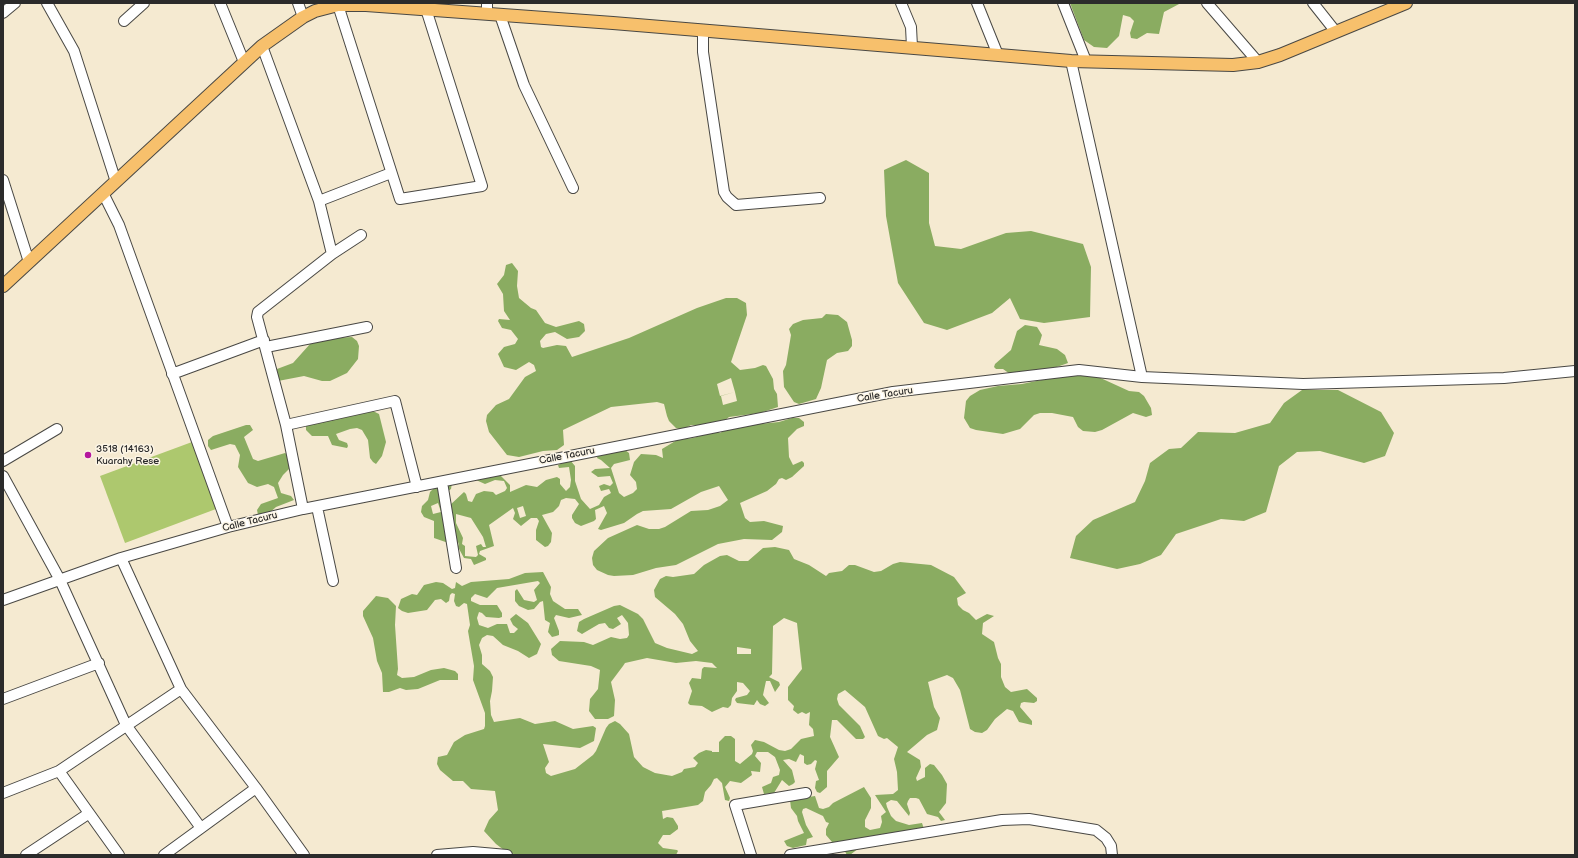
<!DOCTYPE html>
<html>
<head>
<meta charset="utf-8">
<style>
	body { margin:0 }
	#map { position:relative; width:1578px; height:858px; overflow:hidden; background:#f5ead1; font-family:"Balsamiq Sans",sans-serif }
	canvas { display:block }
	.frame { position:absolute; inset:0; border:4px solid #2b2b2b; pointer-events:none }
</style>
</head>
<body>
<div id="map">
<canvas width="1578" height="858"></canvas>
<div class="frame"></div>
</div>
<script>
const context = document.querySelector('canvas').getContext('2d');
context.lineJoin = 'round';
function fillPath(path, color) {
  context.fillStyle = color;
  context.fill(path, 'evenodd');
}
function poly(rows) {
  const path = new Path2D();
  for (const r of rows) {
    path.moveTo(r[0], r[1]);
    for (let i = 2; i < r.length; i += 2) path.lineTo(r[i], r[i + 1]);
  }
  return path;
}
function stroke(path, color, width, dash) {
  context.strokeStyle = color;
  context.lineWidth = width;
  context.lineCap = dash ? 'butt' : 'round';
  context.setLineDash(dash || []);
  context.stroke(path);
}
function label(font, color, halo, rows, align = 'center') {
  context.font = font + ' "Balsamiq Sans",sans-serif';
  context.lineWidth = 3;
  context.setLineDash([]);
  context.textBaseline = 'middle';
  context.strokeStyle = halo;
  context.fillStyle = color;
  for (const [text, x, y, turn = 0] of rows) {
    context.save();
    context.translate(x, y);
    context.rotate((+turn || 0) * Math.PI / 180);
    context.textAlign = isNaN(turn) ? turn : align;
    if (halo) context.strokeText(text, 0, 0);
    context.fillText(text, 0, 0);
    context.restore();
  }
}
fillPath(poly([
	[192,442,216,509,125,543,100,476]
]), '#adc86e');
fillPath(poly([
	[1070,3,1181,3,1164,12,1159,34,1147,33,1137,39,1131,38,1130,33,1134,21,1130,17,1123,15,1119,36,1107,48,1094,47,1084,40],
	[906,160,929,173,929,223,935,246,961,249,1006,233,1031,231,1083,244,1091,267,1090,317,1044,323,1020,319,1010,298,992,313,947,330,924,323,898,283,886,216,884,170],
	[512,263,518,271,517,286,519,298,531,308,536,310,545,323,556,327,579,321,584,324,585,331,579,337,567,339,555,332,546,334,540,341,541,347,543,348,557,345,566,346,572,357,629,338,697,308,726,298,737,298,746,303,747,315,731,362,740,370,755,368,763,365,766,366,773,379,774,389,777,394,778,407,760,413,729,417,724,421,707,425,691,425,682,430,676,428,669,421,667,416,664,404,657,402,611,407,563,430,564,445,557,450,543,451,519,457,507,455,489,432,486,421,487,415,496,405,509,399,525,377,536,371,534,365,529,362,516,370,504,367,498,354,504,347,515,344,518,339,511,330,502,328,498,321,499,319,510,320,504,311,503,294,497,284,504,275,506,265],
	[731,378,735,392,720,396,717,384],
	[735,392,737,401,723,405,721,396],
	[826,314,838,315,847,322,852,340,852,346,848,351,837,353,827,360,821,388,816,399,799,404,794,402,784,387,783,371,786,365,791,335,789,329,793,324,803,320,822,318],
	[1025,325,1037,327,1042,335,1039,345,1057,349,1065,355,1068,363,1054,368,1010,374,1003,369,996,369,994,367,995,364,1011,350,1017,331],
	[352,337,357,341,359,346,358,359,347,373,330,381,322,381,304,376,278,381,277,369,293,363,310,344,334,338],
	[1070,374,1094,375,1129,391,1139,392,1144,396,1151,408,1152,415,1146,417,1133,413,1102,430,1095,432,1083,431,1078,427,1073,417,1052,413,1040,413,1034,415,1020,429,1003,434,976,430,970,428,964,418,966,401,970,396,980,390,998,386,1022,384],
	[1302,390,1338,390,1381,412,1394,433,1385,456,1364,463,1320,451,1297,452,1279,466,1266,512,1244,521,1221,519,1176,534,1161,555,1140,564,1117,569,1070,558,1076,536,1093,520,1135,502,1145,481,1150,463,1169,449,1181,448,1198,432,1235,433,1270,423,1284,403],
	[373,411,379,414,386,442,382,456,376,464,373,462,370,458,368,440,362,430,357,428,350,429,336,434,339,440,347,443,348,446,347,448,332,445,328,436,312,436,306,430,306,425],
	[792,418,799,418,804,422,804,426,797,429,788,438,789,457,793,465,802,461,804,463,804,466,792,477,786,480,782,478,779,479,776,484,767,491,740,503,745,518,750,522,764,521,783,526,782,532,772,540,744,539,718,544,676,565,656,568,633,575,614,576,608,575,597,570,593,565,592,558,594,551,608,538,637,525,649,529,659,529,665,527,691,511,708,510,720,506,728,500,719,486,701,492,671,509,643,511,637,514,624,523,601,530,598,529,607,513,604,506,595,510,596,519,594,521,581,526,575,523,572,518,572,515,579,504,575,499,566,498,561,500,559,506,553,512,542,515,552,533,551,542,548,546,545,547,536,540,536,530,539,521,537,518,531,518,521,526,513,519,515,513,513,508,489,525,494,546,480,551,479,554,486,558,486,560,474,565,471,559,464,558,458,547,459,542,457,546,434,538,434,521,424,517,421,512,422,506,428,500,430,492,434,488,452,483,451,489,447,492,449,506,464,492,466,494,468,501,472,502,476,494,484,491,493,492,496,495,505,491,507,488,504,481,495,480,485,484,476,480,499,474,510,485,510,492,526,485,537,487,546,480,557,477,560,479,560,484,566,491,570,487,571,480,569,467,559,468,558,465,570,460,575,466,575,481,581,499,590,509,599,505,604,497,611,493,609,489,601,491,599,486,604,484,610,486,613,483,610,476,598,477,591,472,595,469,610,468,601,460,597,458,598,455,606,454,616,450,625,450,629,453,630,460,614,464,611,468,619,493,624,497,633,493,637,489,636,482,630,475,634,462,641,454,656,455,663,458,662,449,677,440,693,438,716,431,720,433,731,427,779,422],
	[438,503,441,512,433,514,431,506],
	[523,506,526,516,520,518,517,508],
	[456,514,471,518,483,537,486,547,483,547,481,544,476,546,478,555,476,557,465,556,465,546,462,544,463,538,456,523],
	[246,425,250,425,253,430,244,437,253,459,258,461,285,453,288,455,291,467,283,475,278,483,281,493,291,496,294,500,276,507,267,515,258,515,257,510,261,504,278,498,274,487,268,484,257,487,248,483,238,467,240,455,235,445,230,444,211,450,208,446,208,440,213,436],
	[775,547,789,550,794,559,809,565,826,576,829,573,842,571,849,565,855,565,874,572,881,571,893,564,900,562,931,565,954,577,966,593,957,598,958,605,963,610,969,613,976,620,987,614,994,616,983,623,982,634,994,642,998,658,1001,664,1001,677,1005,687,1011,692,1027,689,1037,698,1037,701,1034,703,1024,702,1021,703,1020,707,1032,721,1032,725,1019,722,1013,711,1007,709,995,719,987,730,982,733,975,732,970,729,960,690,953,678,947,675,928,682,934,707,940,718,937,730,927,735,907,752,920,760,921,767,916,778,917,781,925,777,925,768,930,764,934,765,942,775,947,784,946,803,939,812,945,820,941,821,938,817,927,814,919,799,916,798,910,798,908,801,907,804,910,813,909,816,897,801,891,800,886,803,887,807,891,816,896,821,909,825,922,823,924,829,859,848,850,855,847,855,843,848,832,842,826,835,826,829,829,823,826,822,823,816,806,808,803,809,802,812,806,825,813,837,807,839,806,845,793,848,787,846,784,841,804,833,798,821,797,816,791,808,790,800,815,796,819,808,823,809,829,807,833,803,864,787,871,798,871,808,865,820,865,827,870,830,880,828,882,822,881,816,886,812,875,795,893,794,898,790,897,772,894,759,898,747,887,738,884,739,878,736,865,707,845,690,838,694,837,699,839,705,860,726,865,737,863,739,856,739,837,720,832,720,830,737,839,757,827,771,827,787,820,793,817,792,815,788,816,781,819,780,815,769,817,761,815,760,811,764,807,765,804,763,804,756,800,754,796,762,789,759,783,760,792,770,795,782,793,784,789,786,782,780,774,793,764,794,762,787,771,783,773,777,779,775,780,770,775,757,768,752,757,752,755,756,761,763,760,772,751,771,752,775,741,783,730,781,725,787,730,798,729,801,725,800,722,783,717,778,714,779,711,785,705,792,703,801,698,805,662,811,663,819,667,817,673,818,678,826,678,829,670,835,663,835,658,843,663,848,677,850,678,851,676,855,514,854,508,853,496,844,484,831,489,820,498,810,495,791,471,789,463,781,453,781,440,770,437,764,438,757,447,755,454,742,465,735,484,729,485,726,485,713,473,680,474,666,468,631,470,625,467,604,464,603,459,607,456,606,454,601,455,594,452,593,450,595,449,601,446,603,441,599,435,600,427,610,408,613,402,611,398,608,401,599,412,594,417,595,424,585,436,582,443,583,452,589,455,588,456,582,462,586,471,582,509,579,525,573,543,572,551,587,550,594,553,601,565,609,578,609,582,615,569,618,556,615,554,618,559,631,559,635,556,636,552,637,548,632,550,623,545,620,543,601,540,602,534,609,528,610,519,606,515,601,515,591,517,589,524,600,534,602,537,600,534,590,540,583,538,581,497,588,487,598,475,594,471,598,471,601,480,605,497,605,502,613,502,617,499,618,486,617,482,613,479,612,477,618,479,625,488,628,497,624,507,624,510,633,514,633,518,629,513,625,510,619,516,614,528,623,541,644,537,654,529,658,518,651,503,645,493,636,487,635,482,638,479,645,482,655,482,664,490,671,493,677,492,691,490,701,491,715,494,722,520,718,535,724,555,721,573,729,593,726,596,728,594,741,580,748,543,744,549,762,545,768,546,773,551,776,575,769,593,755,596,751,606,728,609,724,615,721,620,724,629,734,634,757,643,767,655,773,672,776,682,772,684,769,695,767,698,763,693,758,699,753,706,750,712,751,712,752,719,752,719,742,725,736,731,736,735,739,735,761,740,764,752,754,753,751,751,745,755,740,764,742,779,750,785,751,791,749,801,739,814,736,813,729,809,725,810,712,806,714,802,712,798,714,793,710,794,706,788,700,788,687,802,669,797,623,784,618,773,626,772,674,769,677,779,682,780,685,775,692,770,681,766,681,763,695,769,703,765,706,760,704,757,700,754,705,737,703,735,700,736,698,747,695,750,691,743,683,737,682,737,691,732,698,731,705,728,708,723,707,712,712,702,706,690,705,688,703,692,691,689,683,692,678,701,679,702,669,704,667,717,668,712,663,696,661,676,663,647,658,625,663,623,666,611,682,615,700,614,716,608,719,595,719,589,711,590,699,598,689,600,670,591,666,559,661,552,655,551,649,560,641,584,642,593,645,611,637,620,639,627,638,629,635,628,623,622,615,617,618,621,624,613,629,609,628,605,623,599,624,582,634,577,631,579,622,584,619,614,606,620,605,638,614,643,619,655,643,667,648,692,654,698,651,690,641,683,624,675,614,655,597,654,590,660,579,666,576,673,577,694,574,704,565,720,556,727,555,739,561,748,561,763,548],
	[737,647,751,649,751,654,737,654],
	[376,596,388,598,396,606,395,625,398,669,397,675,402,678,414,677,431,670,444,668,455,671,458,674,458,680,440,680,418,689,406,690,400,688,389,692,383,692,382,673,377,661,373,638,363,616,363,611]
]), '#8aac61');
const minor = poly([
	[47,3,74,51,116,182],
	[220,3,244,62],
	[298,3,303,17],
	[901,3,911,27,912,47],
	[977,3,998,55],
	[1063,3,1086,61],
	[1207,3,1258,62],
	[1313,3,1336,32],
	[338,5,400,199,482,186,426,9],
	[3,13,15,3],
	[487,14,487,3],
	[500,15,524,85,573,188],
	[124,21,144,3],
	[703,30,703,52,724,192,727,197,736,205,820,198],
	[262,46,319,201,332,254],
	[1071,61,1142,377],
	[3,180,29,262],
	[103,193,119,225,228,527],
	[319,201,391,173],
	[266,347,367,327],
	[172,374,264,340],
	[286,425,395,401,417,487],
	[3,461,57,429],
	[3,476,60,580,126,725,201,828],
	[442,482,456,568],
	[317,507,333,581],
	[303,509,286,425,257,317,258,312,332,254,361,235],
	[121,558,181,689,256,788,304,855],
	[3,600,121,558,228,527,303,509,893,392,1079,370,1142,377,1303,384,1504,378,1575,371],
	[3,699,99,663],
	[59,771,119,855],
	[3,793,59,771,181,689],
	[26,855,88,814],
	[164,855,256,788],
	[437,855,473,852,507,855],
	[751,855,735,805,806,793],
	[790,855,1002,820,1029,819,1096,830,1106,838,1111,846,1112,855]
]);
const major = poly([
	[3,286,262,46,303,17,315,11,338,5,366,5,613,23,1071,61,1233,65,1258,62,1280,55,1406,3]
]);
stroke(minor, '#494844', 12);
stroke(major, '#494844', 14);
stroke(minor, '#fff', 10);
stroke(major, '#f7c06c', 12);
for (const [x, y, r, color] of [
	[88,455,4,"#b5179e"]
]) {
  const dot = new Path2D();
  dot.arc(x, y, r, 0, 2 * Math.PI);
  context.fillStyle = color;
  context.fill(dot);
  stroke(dot, '#fcf5e5', 1.5);
}
label('10px', '#2b2b2b', '#fcf5e5', [
	["Calle Tacuru",885,395,-9],
	["Calle Tacuru",567,456,-11],
	["Calle Tacuru",250,522,-14]
]);
label('10px', '#2b2b2b', '#fcf5e5', [
	["3518 (14163)",96,449],
	["Kuarahy Rese",96,461]
], 'left');
</script>
</body>
</html>
